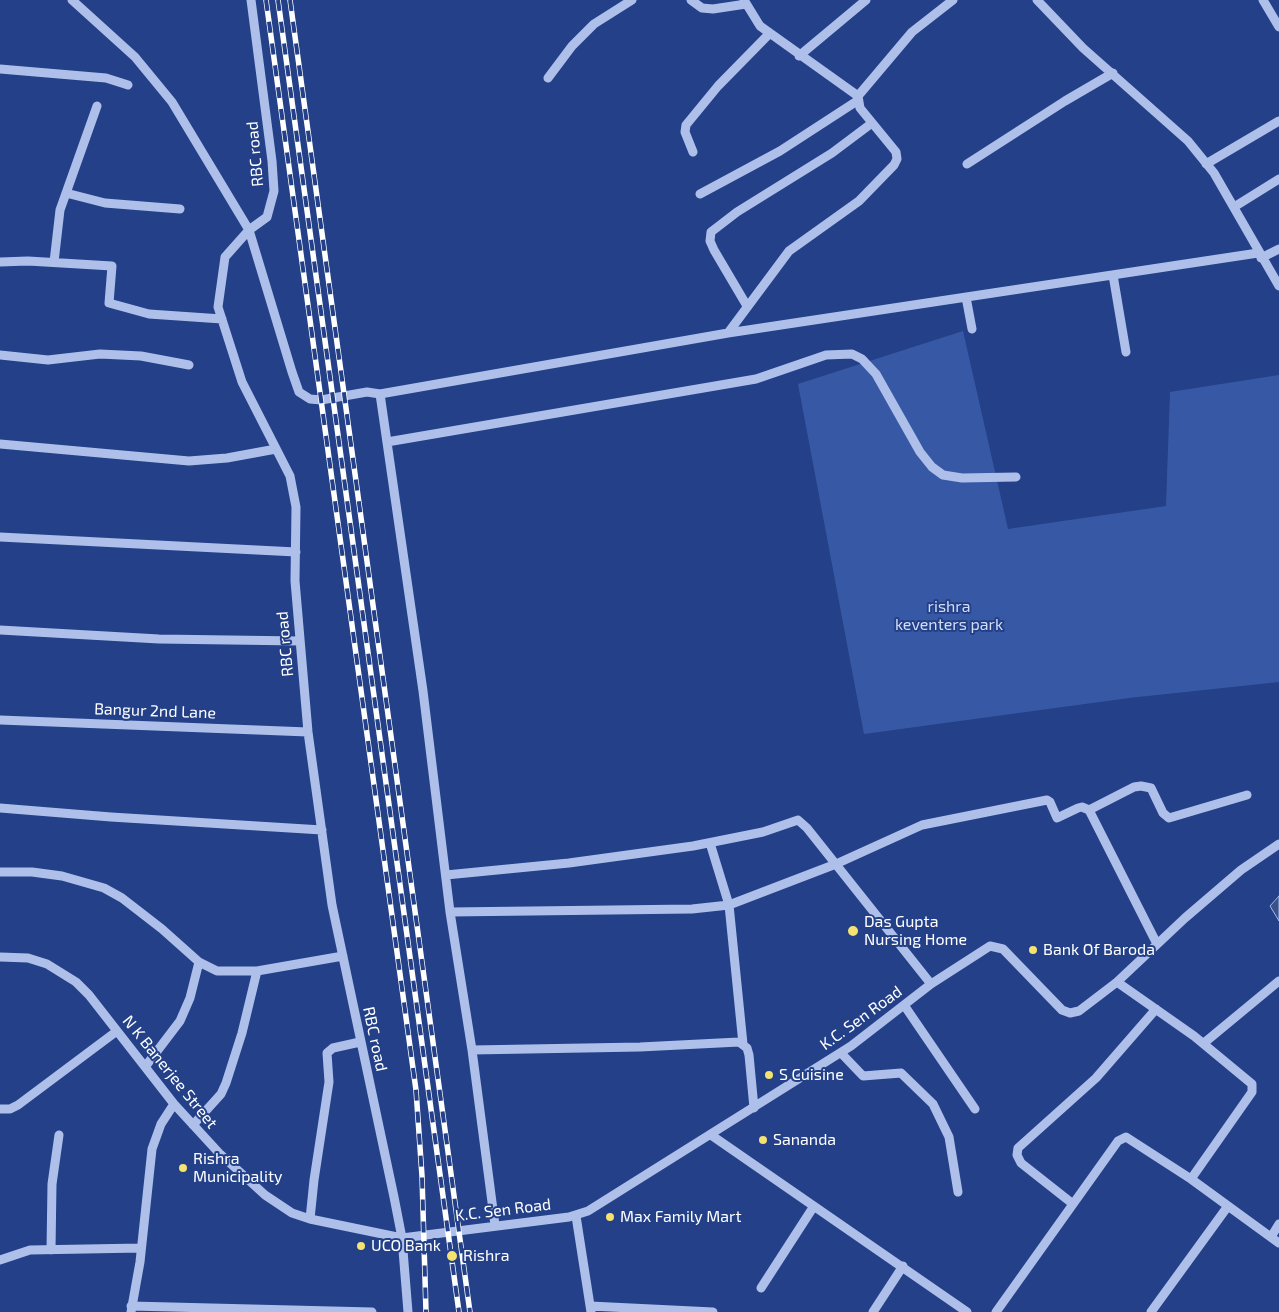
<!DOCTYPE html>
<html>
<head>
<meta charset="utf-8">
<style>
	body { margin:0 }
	canvas { display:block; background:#234088 }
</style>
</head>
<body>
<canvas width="1279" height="1312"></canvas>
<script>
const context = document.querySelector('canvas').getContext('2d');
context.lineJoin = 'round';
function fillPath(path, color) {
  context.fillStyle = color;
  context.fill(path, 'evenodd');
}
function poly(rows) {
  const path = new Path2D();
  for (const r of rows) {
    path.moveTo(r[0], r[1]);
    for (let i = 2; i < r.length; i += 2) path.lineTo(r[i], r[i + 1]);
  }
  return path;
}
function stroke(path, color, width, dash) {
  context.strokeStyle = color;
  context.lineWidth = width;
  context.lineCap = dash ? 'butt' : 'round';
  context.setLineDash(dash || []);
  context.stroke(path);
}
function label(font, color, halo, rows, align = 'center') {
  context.font = font + ' "Exo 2",sans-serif';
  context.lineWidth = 4;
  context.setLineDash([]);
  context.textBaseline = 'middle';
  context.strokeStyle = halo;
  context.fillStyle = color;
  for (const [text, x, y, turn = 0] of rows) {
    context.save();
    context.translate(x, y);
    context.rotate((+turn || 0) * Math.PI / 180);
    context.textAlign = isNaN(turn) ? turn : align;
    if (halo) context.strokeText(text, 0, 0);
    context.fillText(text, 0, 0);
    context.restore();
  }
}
fillPath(poly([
	[963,331,1008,529,1166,506,1170,392,1279,375,1279,682,1129,698,864,734,798,384]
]), '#3759a5');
const water = poly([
	[1279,896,1279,921,1270,906,1279,896]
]);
fillPath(water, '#3c5186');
stroke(water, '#a2b9eb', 1);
stroke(poly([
	[72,0,135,57,172,102,249,230,292,372,299,392,310,399,321,400,367,392,380,394,728,333,1258,253],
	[251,0,272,161,274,191,267,217,249,230,225,257,218,307,242,382,290,476,296,507,295,581,308,732,332,905,394,1197,402,1238,408,1312],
	[691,0,702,8,713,9,746,4],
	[744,0,760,26,858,96],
	[1037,0,1083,48,1188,141,1214,173,1279,286],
	[1263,0,1279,27],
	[799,56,866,0],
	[0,69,106,78,128,85],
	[548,78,572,46,594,24,632,0],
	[693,152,685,132,686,125,718,86,770,33],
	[967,164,1065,101,1113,73],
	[1206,164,1279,121],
	[66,193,105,203,180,209],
	[700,194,780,151,857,101],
	[1234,207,1279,179],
	[1261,258,1279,249],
	[0,262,28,261,112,266,109,303,149,314,222,319],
	[54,262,60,210,97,106],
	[1113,275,1126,352],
	[966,297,972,329],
	[747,306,714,250,710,241,711,232,737,212,832,153,872,123],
	[728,333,789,251,859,201,894,165,897,159,896,152,860,108,858,96,912,32,953,0],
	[0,355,48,360,100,354,141,356,189,365],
	[380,394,423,691,450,912,472,1050,640,1047,739,1042,747,1048,749,1055,754,1108],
	[387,442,756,379,826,355,852,354,862,359,876,374,920,452,932,467,943,475,962,478,1016,477],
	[0,444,189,461,227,458,276,449],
	[0,537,296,552],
	[0,630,159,639,300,641],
	[0,720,308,732],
	[0,808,111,817,322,830],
	[1089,810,1134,787,1141,786,1151,788,1163,813,1169,818,1247,795],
	[710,843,729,905,743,1044],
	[0,872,32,872,62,876,104,888,122,898,162,929,199,962,217,971,257,971,343,956],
	[446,875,569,863,693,846,763,832,798,820,807,828,931,984],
	[450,912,692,909,729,905,836,864,922,825,1047,800,1050,802,1057,818,1078,808,1082,807,1089,810,1157,944],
	[0,957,28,958,47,964,76,982,89,995,174,1104,219,1153,265,1195,292,1213,310,1219,402,1238,569,1217,588,1211,851,1046,931,984,990,946,1003,949,1062,1010,1070,1013,1079,1011,1117,982,1185,918,1241,870,1279,844],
	[1117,982,1194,1036,1252,1084,1252,1092,1191,1179],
	[904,1005,975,1109],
	[1204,1043,1279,981],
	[472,1050,495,1225],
	[841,1053,863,1076,901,1073,933,1104,949,1137,958,1192],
	[145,1067,180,1021,190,998,199,962],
	[0,1109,10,1109,18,1105,117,1031],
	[193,1125,221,1094,226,1083,242,1033,257,971],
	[711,1135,967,1312],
	[1073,1204,1021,1163,1017,1155,1018,1148,1096,1078,1156,1009],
	[576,1216,591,1312],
	[310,1219,314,1180,329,1082,327,1053,333,1048,360,1042],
	[1271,1237,1279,1224],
	[51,1250,52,1184,59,1135],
	[0,1260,30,1250,141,1248],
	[761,1288,814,1206],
	[131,1306,372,1312],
	[590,1306,713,1312],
	[131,1312,140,1262,152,1149,161,1124,174,1104],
	[873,1312,903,1266],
	[996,1312,1118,1141,1126,1137,1191,1179,1279,1243],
	[1151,1312,1228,1206]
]), '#aec0ea', 9);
const rail = poly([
	[266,0,416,1090,422,1176,426,1312],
	[278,0,459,1312],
	[290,0,470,1312]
]);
stroke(rail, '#fff', 5.5);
stroke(rail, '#234088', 4, [11]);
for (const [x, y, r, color] of [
	[853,931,6,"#f5e270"],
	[1033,950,5,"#f5e270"],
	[769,1075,5,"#f5e270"],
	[763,1140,5,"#f5e270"],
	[183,1168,5,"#f5e270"],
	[610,1217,5,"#f5e270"],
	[361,1246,5,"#f5e270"],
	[452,1256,6,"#f5e270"]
]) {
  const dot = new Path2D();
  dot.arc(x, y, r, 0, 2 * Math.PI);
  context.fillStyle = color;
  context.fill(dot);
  stroke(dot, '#234088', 2);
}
label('16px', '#fff', '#234088', [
	["RBC road",255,154,-95],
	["RBC road",285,644,-95],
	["Bangur 2nd Lane",155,711,2],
	["K.C. Sen Road",861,1018,-36],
	["RBC road",375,1039,78],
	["N K Banerjee Street",170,1072,51],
	["K.C. Sen Road",503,1210,-7]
]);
label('16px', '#d2def7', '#234088', [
	["rishra",949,607],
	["keventers park",949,625]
]);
label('16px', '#fff', '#234088', [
	["Das Gupta",864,922],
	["Nursing Home",864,940],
	["Bank Of Baroda",1043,950],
	["S Cuisine",779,1075],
	["Sananda",773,1140],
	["Rishra",193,1159],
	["Municipality",193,1177],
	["Max Family Mart",620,1217],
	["UCO Bank",371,1246],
	["Rishra",463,1256]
], 'left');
</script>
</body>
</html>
